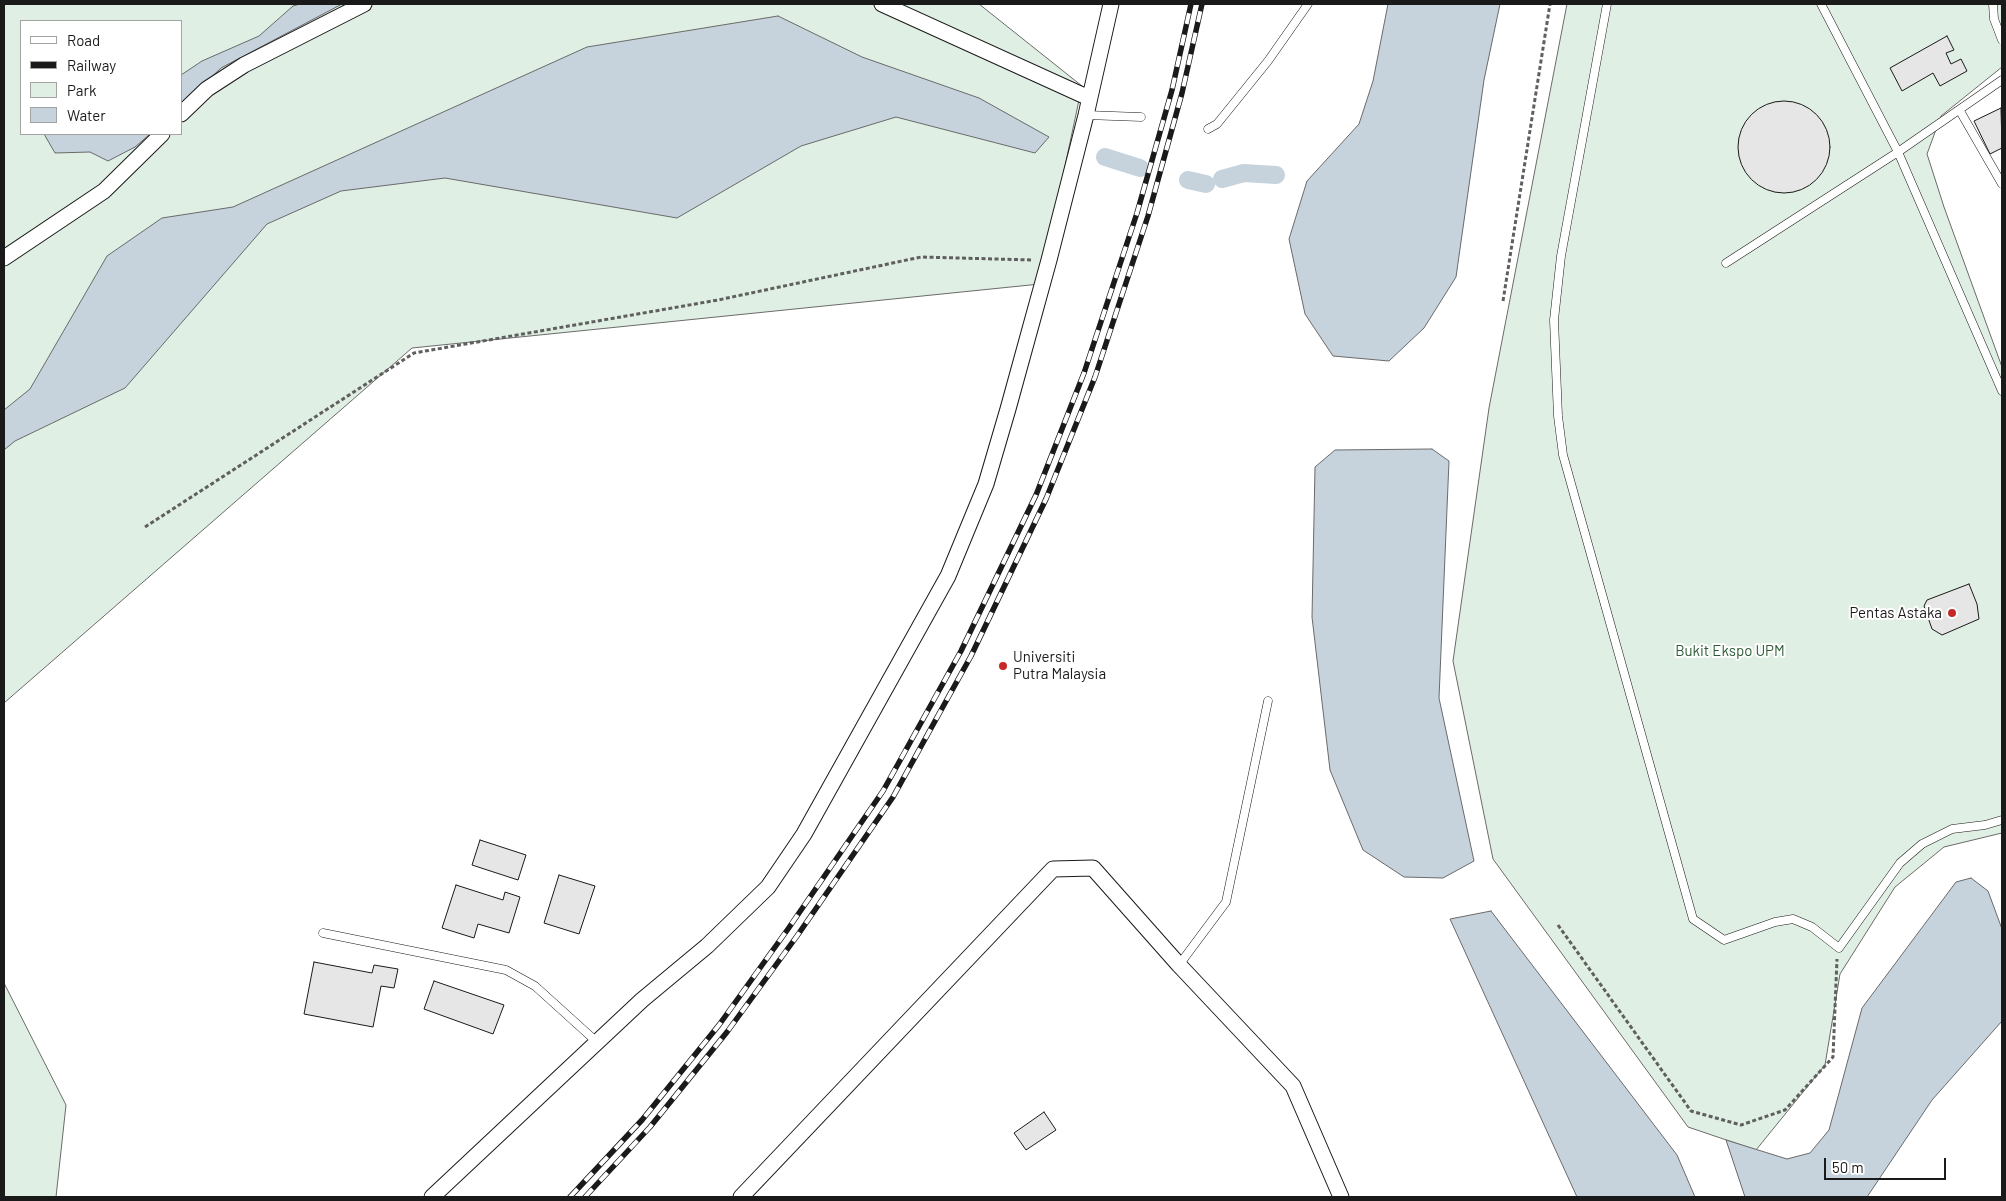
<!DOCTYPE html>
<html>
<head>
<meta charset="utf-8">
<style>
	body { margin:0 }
	#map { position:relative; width:2006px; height:1201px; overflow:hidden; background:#fff; font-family:Barlow,sans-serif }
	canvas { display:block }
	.frame { position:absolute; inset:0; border:5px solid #1a1a1a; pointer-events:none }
	.legend { position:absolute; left:20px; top:20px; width:162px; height:115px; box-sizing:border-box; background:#fff; border:1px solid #a3a3a3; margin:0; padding:6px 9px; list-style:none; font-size:15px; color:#1a1a1a }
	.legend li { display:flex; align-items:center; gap:10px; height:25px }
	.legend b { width:25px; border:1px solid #a3a3a3 }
	.scale { position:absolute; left:1824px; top:1158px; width:122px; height:22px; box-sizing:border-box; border:2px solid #1a1a1a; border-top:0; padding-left:6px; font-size:15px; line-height:18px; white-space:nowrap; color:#1a1a1a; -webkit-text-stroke:4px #fff; paint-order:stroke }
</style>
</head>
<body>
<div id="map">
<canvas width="2006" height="1201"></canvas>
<div class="frame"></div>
<ul class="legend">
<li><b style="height:6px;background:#fff"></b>Road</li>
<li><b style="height:6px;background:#1a1a1a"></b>Railway</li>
<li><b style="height:14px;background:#e0efe3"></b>Park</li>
<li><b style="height:14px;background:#c6d2dc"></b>Water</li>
</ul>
<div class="scale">50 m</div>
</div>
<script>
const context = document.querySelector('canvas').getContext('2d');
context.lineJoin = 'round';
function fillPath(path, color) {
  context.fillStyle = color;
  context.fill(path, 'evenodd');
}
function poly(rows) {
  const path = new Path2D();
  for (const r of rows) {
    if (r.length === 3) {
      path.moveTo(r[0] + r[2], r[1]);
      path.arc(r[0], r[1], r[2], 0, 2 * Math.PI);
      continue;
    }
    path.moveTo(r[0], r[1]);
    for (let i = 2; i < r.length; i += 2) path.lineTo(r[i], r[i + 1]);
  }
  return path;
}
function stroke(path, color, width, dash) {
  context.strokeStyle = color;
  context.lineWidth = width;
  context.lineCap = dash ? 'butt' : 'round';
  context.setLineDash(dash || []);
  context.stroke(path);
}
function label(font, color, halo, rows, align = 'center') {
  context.font = font + ' Barlow,sans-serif';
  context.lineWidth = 4;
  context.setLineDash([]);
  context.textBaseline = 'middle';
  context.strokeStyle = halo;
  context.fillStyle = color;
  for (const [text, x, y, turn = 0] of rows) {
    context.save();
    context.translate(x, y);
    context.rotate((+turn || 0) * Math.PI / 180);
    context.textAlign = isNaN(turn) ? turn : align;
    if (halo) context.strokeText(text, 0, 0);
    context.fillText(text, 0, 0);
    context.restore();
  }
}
const green = poly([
	[4,4,979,4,1082,86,1040,284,412,348,4,703,4,4],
	[21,21,181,21,181,134,21,134,21,21],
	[1567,4,2002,4,2002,67,1941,116,1927,154,1944,207,2002,367,2002,833,1944,847,1895,887,1840,974,1825,1065,1756,1150,1688,1127,1493,859,1453,661,1489,408,1567,4],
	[4,983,66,1105,56,1197,4,1197,4,983]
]);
fillPath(green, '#e0efe3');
stroke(green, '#6a6a6a', 1);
const water = poly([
	[300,4,342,4,221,68,181,106,181,75,202,61,259,36,293,6,300,4],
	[1388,4,1500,4,1484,80,1456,277,1424,328,1389,361,1333,356,1305,314,1289,239,1307,181,1359,124,1373,81,1388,4],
	[778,16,862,57,979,98,1049,137,1035,153,896,117,801,146,677,218,445,178,341,191,267,224,125,388,15,441,4,450,4,410,30,389,107,256,162,218,233,207,587,47,778,16],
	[44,134,150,134,135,147,108,161,90,152,55,153,44,134],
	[1432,449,1449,461,1439,698,1474,861,1443,878,1404,877,1363,850,1330,770,1312,617,1315,467,1335,450,1432,449],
	[1971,878,1988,891,2002,929,2002,1021,1932,1100,1867,1197,1745,1197,1726,1140,1787,1159,1810,1153,1829,1130,1862,1008,1956,882,1971,878],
	[1491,911,1677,1155,1695,1197,1577,1197,1450,919,1491,911]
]);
fillPath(water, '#c6d2dc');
stroke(water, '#6a6a6a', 1);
stroke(poly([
	[1105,157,1140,168],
	[1222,179,1244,173,1276,175],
	[1188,180,1206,184]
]), '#c6d2dc', 18);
const building = poly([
	[1947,36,1954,50,1946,53,1951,64,1961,59,1967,71,1940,86,1933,73,1902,91,1890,68,1947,36],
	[1784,147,46],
	[2001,108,2002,148,1990,154,1974,121,2001,108],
	[1969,584,1977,604,1979,619,1942,635,1932,629,1924,606,1927,600,1969,584],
	[480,840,526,855,518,880,472,865,480,840],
	[559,875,595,886,579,934,544,923,559,875],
	[456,885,503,900,505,892,520,897,509,933,478,924,474,938,442,928,456,885],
	[314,962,372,973,374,965,398,969,394,988,381,986,373,1027,304,1014,314,962],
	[434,981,504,1005,493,1034,424,1009,434,981],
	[1044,1112,1056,1130,1026,1150,1014,1133,1044,1112]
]);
fillPath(building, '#e6e6e6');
stroke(building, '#1a1a1a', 1);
const lane = poly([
	[1607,4,1561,256,1554,320,1558,416,1563,455,1693,919,1724,940,1775,922,1793,919,1812,927,1839,948,1900,863,1922,844,1952,829,1985,825,2002,820],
	[1821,4,1898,152,2002,391],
	[1993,4,1994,19,2002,40],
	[1960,111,2002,184],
	[1086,115,1141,117],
	[1208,129,1217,124,1268,61,1308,4],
	[1726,263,1898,152,2002,80],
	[323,933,506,970,535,986,598,1043],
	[1179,965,1226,902,1268,701]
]);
const street = poly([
	[882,4,1089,98],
	[181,114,207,89,244,65,364,4],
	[4,258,104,191,162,134],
	[432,1197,642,1000,707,946,768,887,804,834,948,576,986,484,1008,409,1049,260,1086,115,1111,4],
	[741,1197,1053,869,1093,868,1179,965,1293,1086,1341,1197]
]);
stroke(lane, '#1a1a1a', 9);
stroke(street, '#1a1a1a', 17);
stroke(poly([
	[1503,301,1550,4],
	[145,527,414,353,718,300,921,257,1033,260],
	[1558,925,1691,1111,1741,1125,1785,1110,1833,1057,1837,959]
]), '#5f5f5f', 3, [4, 2.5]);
stroke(lane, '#fff', 8);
stroke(street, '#fff', 15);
const rail = poly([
	[570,1197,642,1120,719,1025,788,929,883,791,961,651,1036,495,1084,373,1137,213,1172,90,1191,4],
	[585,1197,650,1127,727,1032,797,936,893,797,971,656,1046,499,1095,377,1148,216,1182,93,1202,4]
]);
stroke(rail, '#1a1a1a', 5.5);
stroke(rail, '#fff', 4, [11]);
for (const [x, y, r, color] of [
	[1952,613,5,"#c62828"],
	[1003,666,5,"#c62828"]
]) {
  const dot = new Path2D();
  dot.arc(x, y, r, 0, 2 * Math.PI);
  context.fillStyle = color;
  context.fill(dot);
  stroke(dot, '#fff', 2);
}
label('15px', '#1a1a1a', '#fff', [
	["Pentas Astaka",1942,613],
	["Universiti",1013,657,"left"],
	["Putra Malaysia",1013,674,"left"]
], 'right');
label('15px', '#2b5a34', '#fff', [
	["Bukit Ekspo UPM",1730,651]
]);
</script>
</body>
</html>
